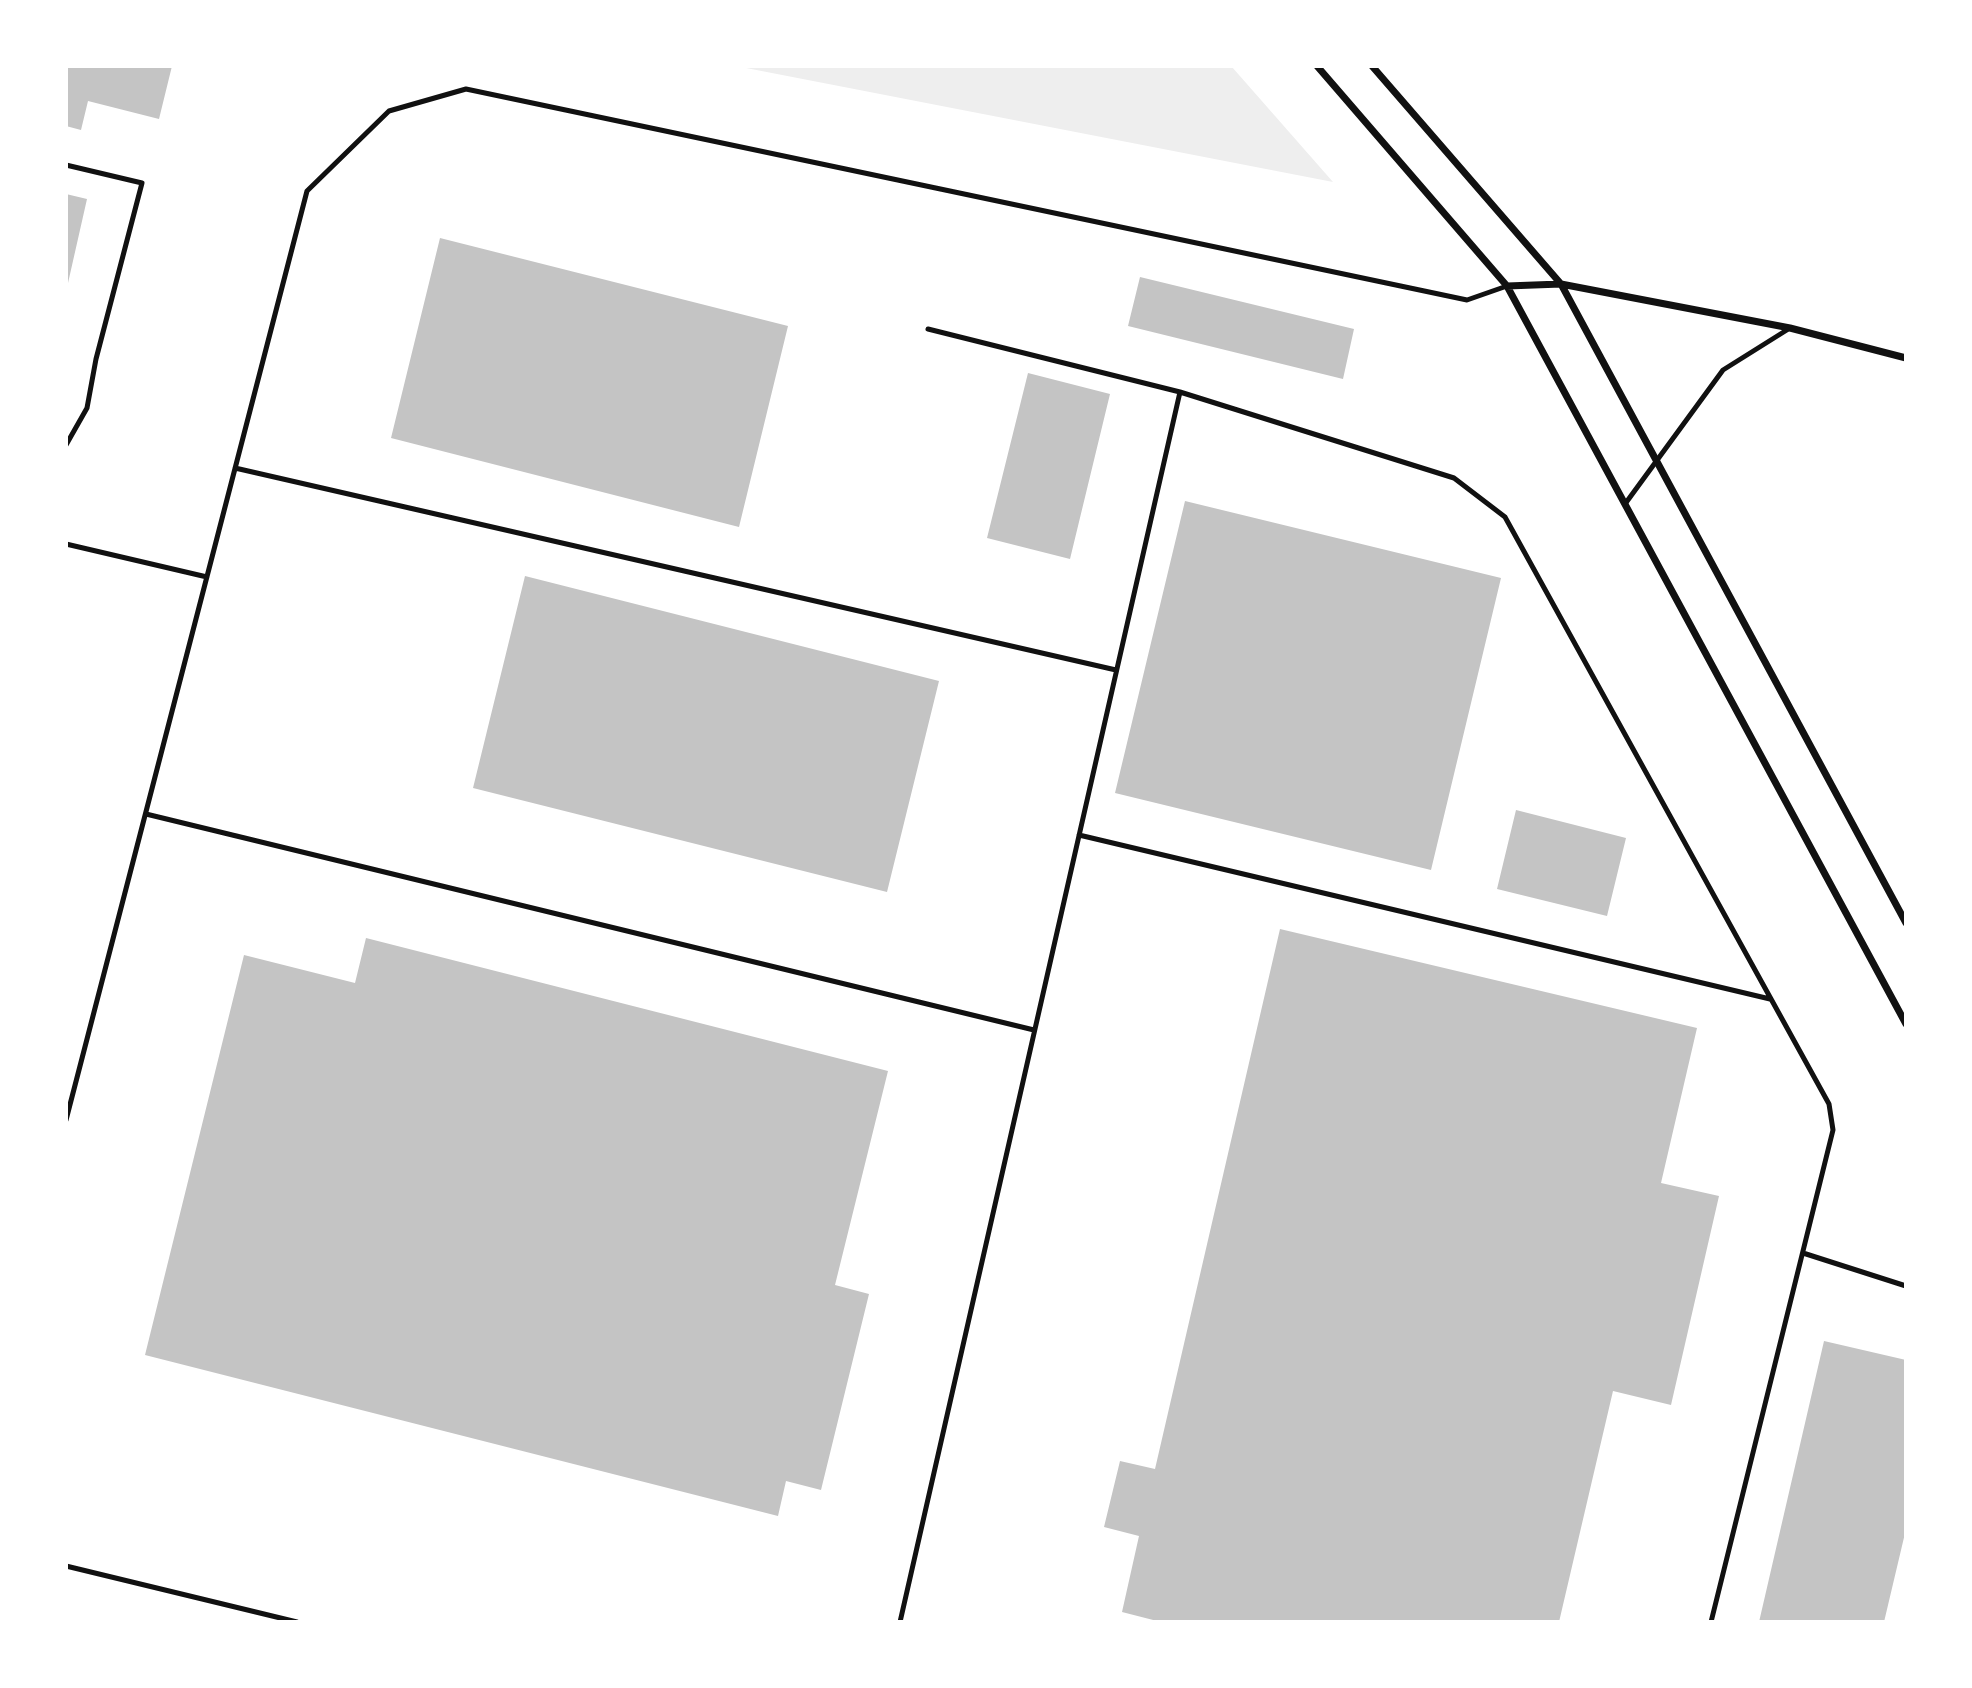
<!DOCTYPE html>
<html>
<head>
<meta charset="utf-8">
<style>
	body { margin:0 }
	#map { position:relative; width:1972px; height:1688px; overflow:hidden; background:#fff; font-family:Literata,serif }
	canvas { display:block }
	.frame { position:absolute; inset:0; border:68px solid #fff; pointer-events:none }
</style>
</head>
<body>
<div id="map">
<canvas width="1972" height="1688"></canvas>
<div class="frame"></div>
</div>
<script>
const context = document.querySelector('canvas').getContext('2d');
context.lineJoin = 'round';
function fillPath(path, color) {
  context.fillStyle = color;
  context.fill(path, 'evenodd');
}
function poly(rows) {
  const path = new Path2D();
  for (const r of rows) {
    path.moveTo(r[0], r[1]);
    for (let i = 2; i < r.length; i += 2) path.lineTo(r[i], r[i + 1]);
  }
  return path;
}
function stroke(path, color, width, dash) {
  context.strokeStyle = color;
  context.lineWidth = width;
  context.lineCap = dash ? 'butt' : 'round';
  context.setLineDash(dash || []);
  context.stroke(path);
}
fillPath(poly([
	[741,67,1232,67,1333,182]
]), '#eee');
fillPath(poly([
	[66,66,172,66,159,119,88,101,81,130,66,126],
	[66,194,87,199,68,283,66,283],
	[440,238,788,326,739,527,391,438],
	[1140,277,1354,329,1343,379,1128,326],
	[1028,373,1110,394,1070,559,987,538],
	[1185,501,1501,578,1431,870,1115,793],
	[525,576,939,681,887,892,473,788],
	[1516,810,1626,838,1607,916,1497,889],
	[1280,929,1697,1028,1661,1183,1719,1196,1671,1405,1613,1391,1559,1622,1161,1622,1122,1612,1139,1536,1104,1527,1120,1461,1155,1469],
	[366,938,888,1071,835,1285,869,1294,821,1490,786,1481,778,1516,145,1355,244,955,355,983],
	[1824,1341,1906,1360,1906,1529,1884,1622,1759,1622]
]), '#c4c4c4');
stroke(poly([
	[66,165,142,183,96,359,87,408,66,445],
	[928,329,1180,392,1454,478,1505,517,1829,1104,1833,1130,1711,1622],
	[235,468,1116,670],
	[1625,504,1723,370,1790,328],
	[66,544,207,577],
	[146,814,1034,1030],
	[1079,835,1770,999],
	[66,1120,307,191,389,111,466,89,1467,300,1507,286],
	[1803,1253,1906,1286],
	[66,1566,297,1622],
	[900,1622,1180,392]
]), '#111', 5);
stroke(poly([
	[1317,66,1507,286,1906,1024],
	[1372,66,1561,284,1906,923],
	[1507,286,1561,284,1790,328,1906,358]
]), '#111', 7);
</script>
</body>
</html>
